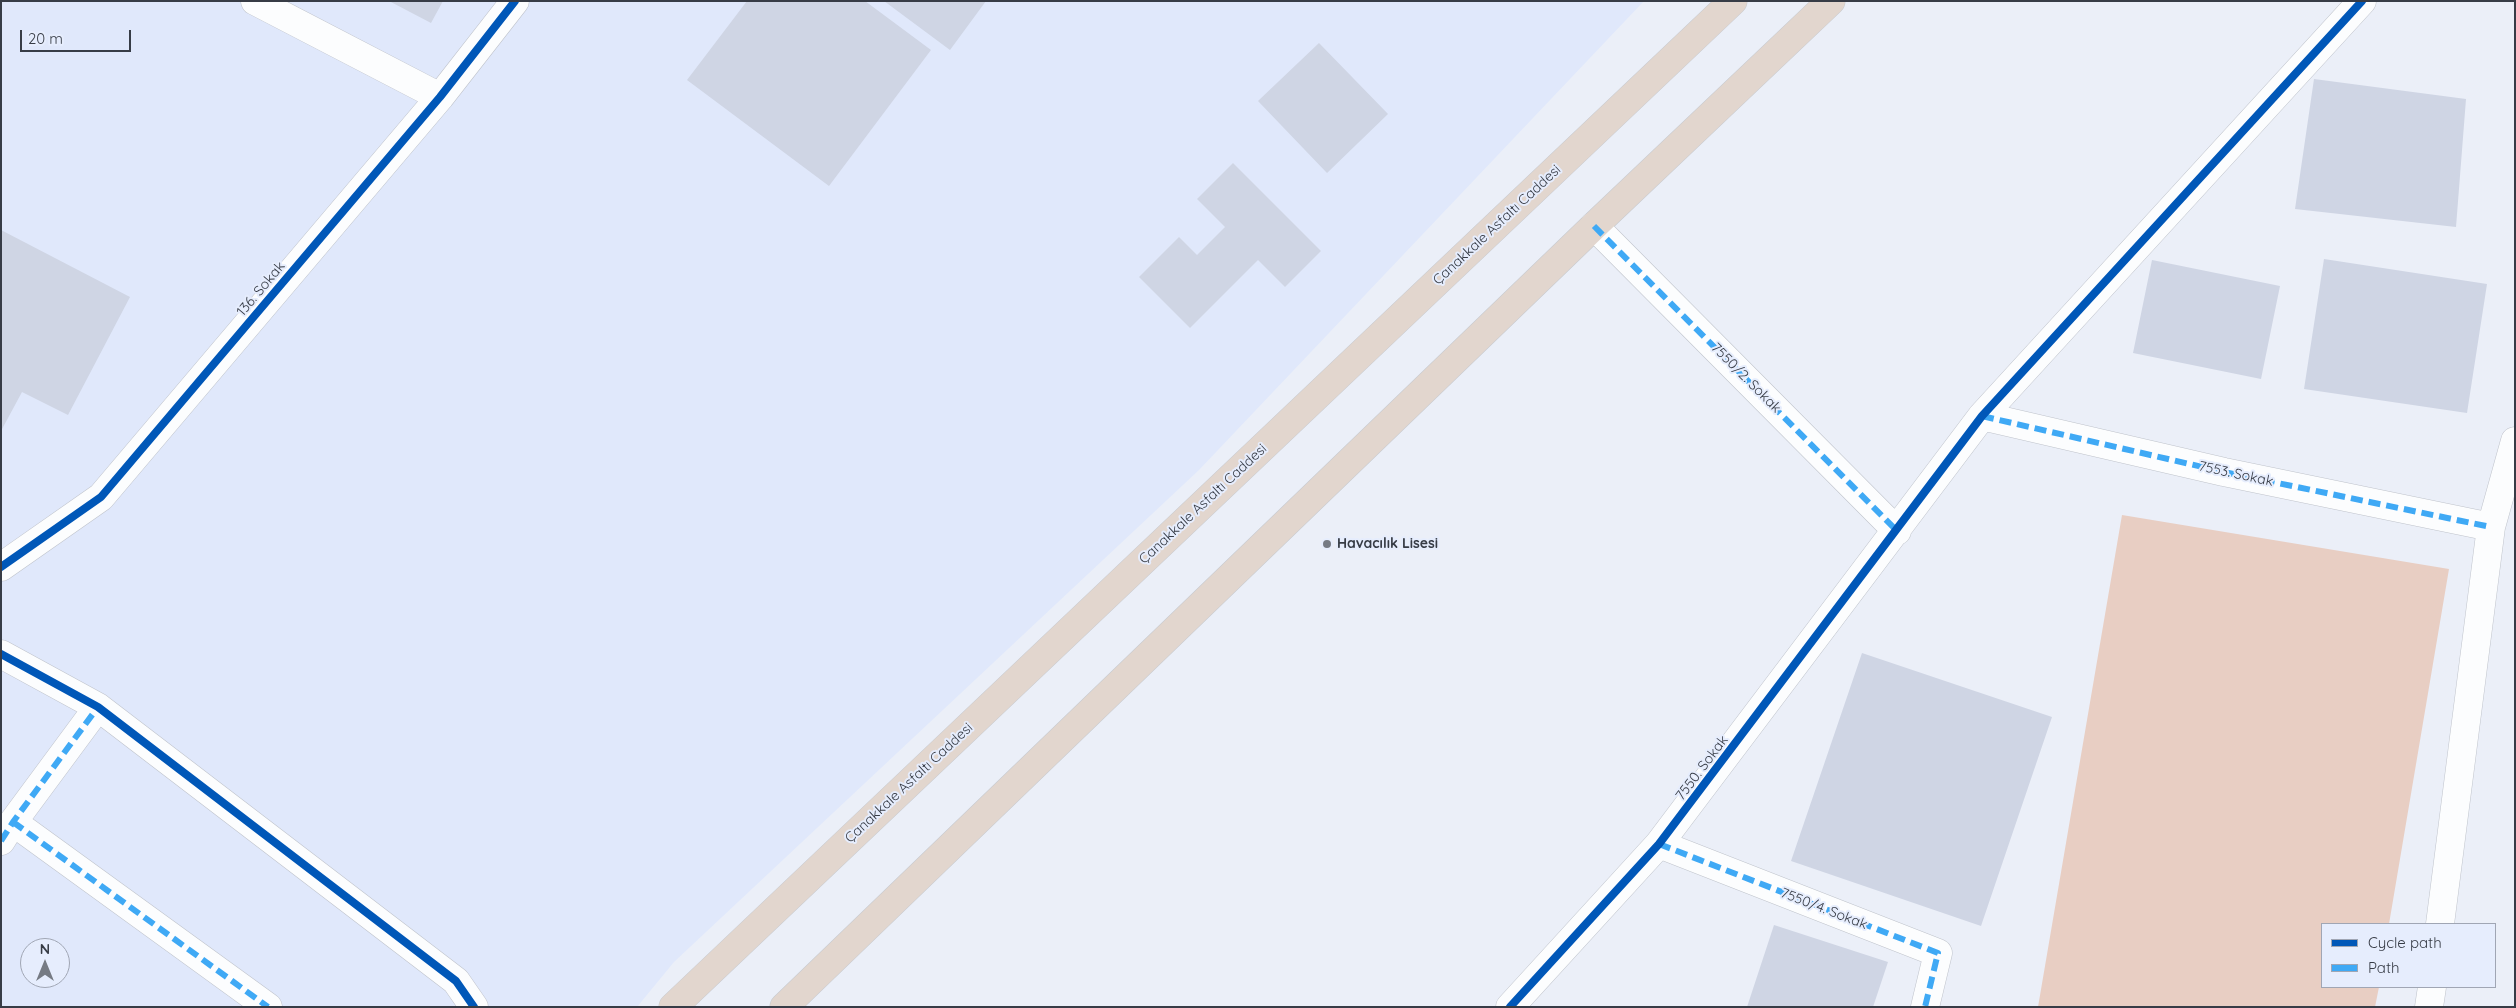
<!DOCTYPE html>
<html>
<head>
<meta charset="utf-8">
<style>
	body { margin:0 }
	#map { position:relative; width:2516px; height:1008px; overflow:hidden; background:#ebeff8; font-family:Quicksand,sans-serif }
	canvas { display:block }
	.frame { position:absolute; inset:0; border:2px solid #373c46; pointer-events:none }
	.legend { position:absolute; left:2321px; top:923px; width:175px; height:65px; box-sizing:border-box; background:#e6edfd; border:1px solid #a0a6b4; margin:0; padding:6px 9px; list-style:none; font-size:15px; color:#373c46 }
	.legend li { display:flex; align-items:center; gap:10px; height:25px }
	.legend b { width:25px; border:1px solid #a0a6b4 }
	.north { position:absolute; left:20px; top:938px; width:50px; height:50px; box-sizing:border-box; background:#e6edfd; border:1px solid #a0a6b4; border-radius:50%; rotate:0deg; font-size:14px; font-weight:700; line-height:20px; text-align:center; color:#373c46 }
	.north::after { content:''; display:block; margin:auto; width:18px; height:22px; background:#767b84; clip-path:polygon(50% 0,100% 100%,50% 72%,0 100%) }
	.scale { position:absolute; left:20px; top:30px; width:111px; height:22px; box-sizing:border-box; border:2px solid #373c46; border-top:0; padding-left:6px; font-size:15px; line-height:18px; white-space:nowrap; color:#373c46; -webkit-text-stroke:4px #e6edfd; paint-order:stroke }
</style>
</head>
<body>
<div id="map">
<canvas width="2516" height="1008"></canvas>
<div class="frame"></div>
<ul class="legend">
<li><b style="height:6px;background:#0057b8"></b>Cycle path</li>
<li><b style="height:6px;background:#3fa9f5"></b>Path</li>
</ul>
<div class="north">N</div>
<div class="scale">20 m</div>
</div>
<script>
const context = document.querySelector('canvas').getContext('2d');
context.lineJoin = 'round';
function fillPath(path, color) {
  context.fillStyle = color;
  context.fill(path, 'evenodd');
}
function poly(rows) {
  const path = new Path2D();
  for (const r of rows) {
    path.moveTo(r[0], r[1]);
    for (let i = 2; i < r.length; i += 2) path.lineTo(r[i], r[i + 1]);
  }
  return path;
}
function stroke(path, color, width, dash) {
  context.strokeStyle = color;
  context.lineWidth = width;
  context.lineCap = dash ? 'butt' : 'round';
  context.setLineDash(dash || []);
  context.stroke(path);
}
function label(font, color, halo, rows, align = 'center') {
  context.font = font + ' Quicksand,sans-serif';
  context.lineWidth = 4;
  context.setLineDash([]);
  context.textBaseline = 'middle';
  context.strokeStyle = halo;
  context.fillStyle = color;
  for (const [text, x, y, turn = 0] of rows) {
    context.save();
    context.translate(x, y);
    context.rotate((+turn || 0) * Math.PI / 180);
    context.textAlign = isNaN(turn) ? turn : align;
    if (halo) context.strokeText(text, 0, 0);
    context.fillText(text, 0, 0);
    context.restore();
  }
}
fillPath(poly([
	[1,1,1644,1,1199,470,674,962,637,1007,1,1007],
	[30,948,60,948,60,978,30,978]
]), '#e0e8fb');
fillPath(poly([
	[2122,515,2449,569,2389,924,2322,924,2322,987,2379,987,2375,1007,2038,1007]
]), '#e8cec3');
fillPath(poly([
	[389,1,443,1,431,23],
	[747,1,865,1,931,50,829,186,687,80],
	[884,1,986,1,950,50],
	[1319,43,1388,114,1327,173,1258,101],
	[2314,79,2466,99,2456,227,2295,209],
	[1233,163,1321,251,1285,287,1258,260,1190,328,1139,277,1179,237,1197,255,1225,227,1197,199],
	[1,230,130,297,68,415,22,392,1,431],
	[2324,259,2487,284,2467,413,2304,389],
	[2152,260,2280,286,2261,379,2133,353],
	[1862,653,2052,717,1981,926,1791,861],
	[1774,925,1888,962,1873,1007,1747,1007]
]), '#cfd5e4');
const minor = poly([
	[255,1,440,97],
	[1594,226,1897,531],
	[1982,416,2224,472,2491,527],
	[1,567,101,497,440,97,515,1],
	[1,654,98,707,456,981,474,1007],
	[13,822,268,1007],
	[1,841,13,822,98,707],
	[1659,844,1938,953,1925,1007],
	[2440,924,2491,527,2515,441],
	[1510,1007,1659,844,1982,416,2362,1],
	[2429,1007,2432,987]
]);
const highway = poly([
	[673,1007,1733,1],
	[784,1007,1594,226,1831,1]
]);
stroke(minor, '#bfc3cb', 29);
stroke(highway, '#c8cbd0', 29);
stroke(minor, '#fcfdfe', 28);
stroke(highway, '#e2d6ce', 28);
stroke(poly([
	[1594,226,1897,531],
	[1982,416,2224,472,2491,527],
	[13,822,268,1007],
	[1,841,13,822,98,707],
	[1659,844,1938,953,1925,1007]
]), '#3fa9f5', 6, [12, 6]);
stroke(poly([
	[1,567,101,497,440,97,515,1],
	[1,654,98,707,456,981,474,1007],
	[1510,1007,1659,844,1982,416,2362,1]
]), '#0057b8', 8);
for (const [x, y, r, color] of [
	[1327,544,5,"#767b84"]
]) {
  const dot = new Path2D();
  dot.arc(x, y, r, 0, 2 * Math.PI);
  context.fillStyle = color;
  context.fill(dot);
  stroke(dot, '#e6edfd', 2);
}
label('14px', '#373c46', '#e6edfd', [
	["Çanakkale Asfaltı Caddesi",1497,225,-43],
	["136. Sokak",261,289,-50],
	["7550/2. Sokak",1746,378,45],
	["7553. Sokak",2236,474,12],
	["Çanakkale Asfaltı Caddesi",1203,504,-43],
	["7550. Sokak",1702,768,-53],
	["Çanakkale Asfaltı Caddesi",909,783,-43],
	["7550/4. Sokak",1824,909,21]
]);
label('bold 14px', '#373c46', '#e6edfd', [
	["Havacılık Lisesi",1337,544]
], 'left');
</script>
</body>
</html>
